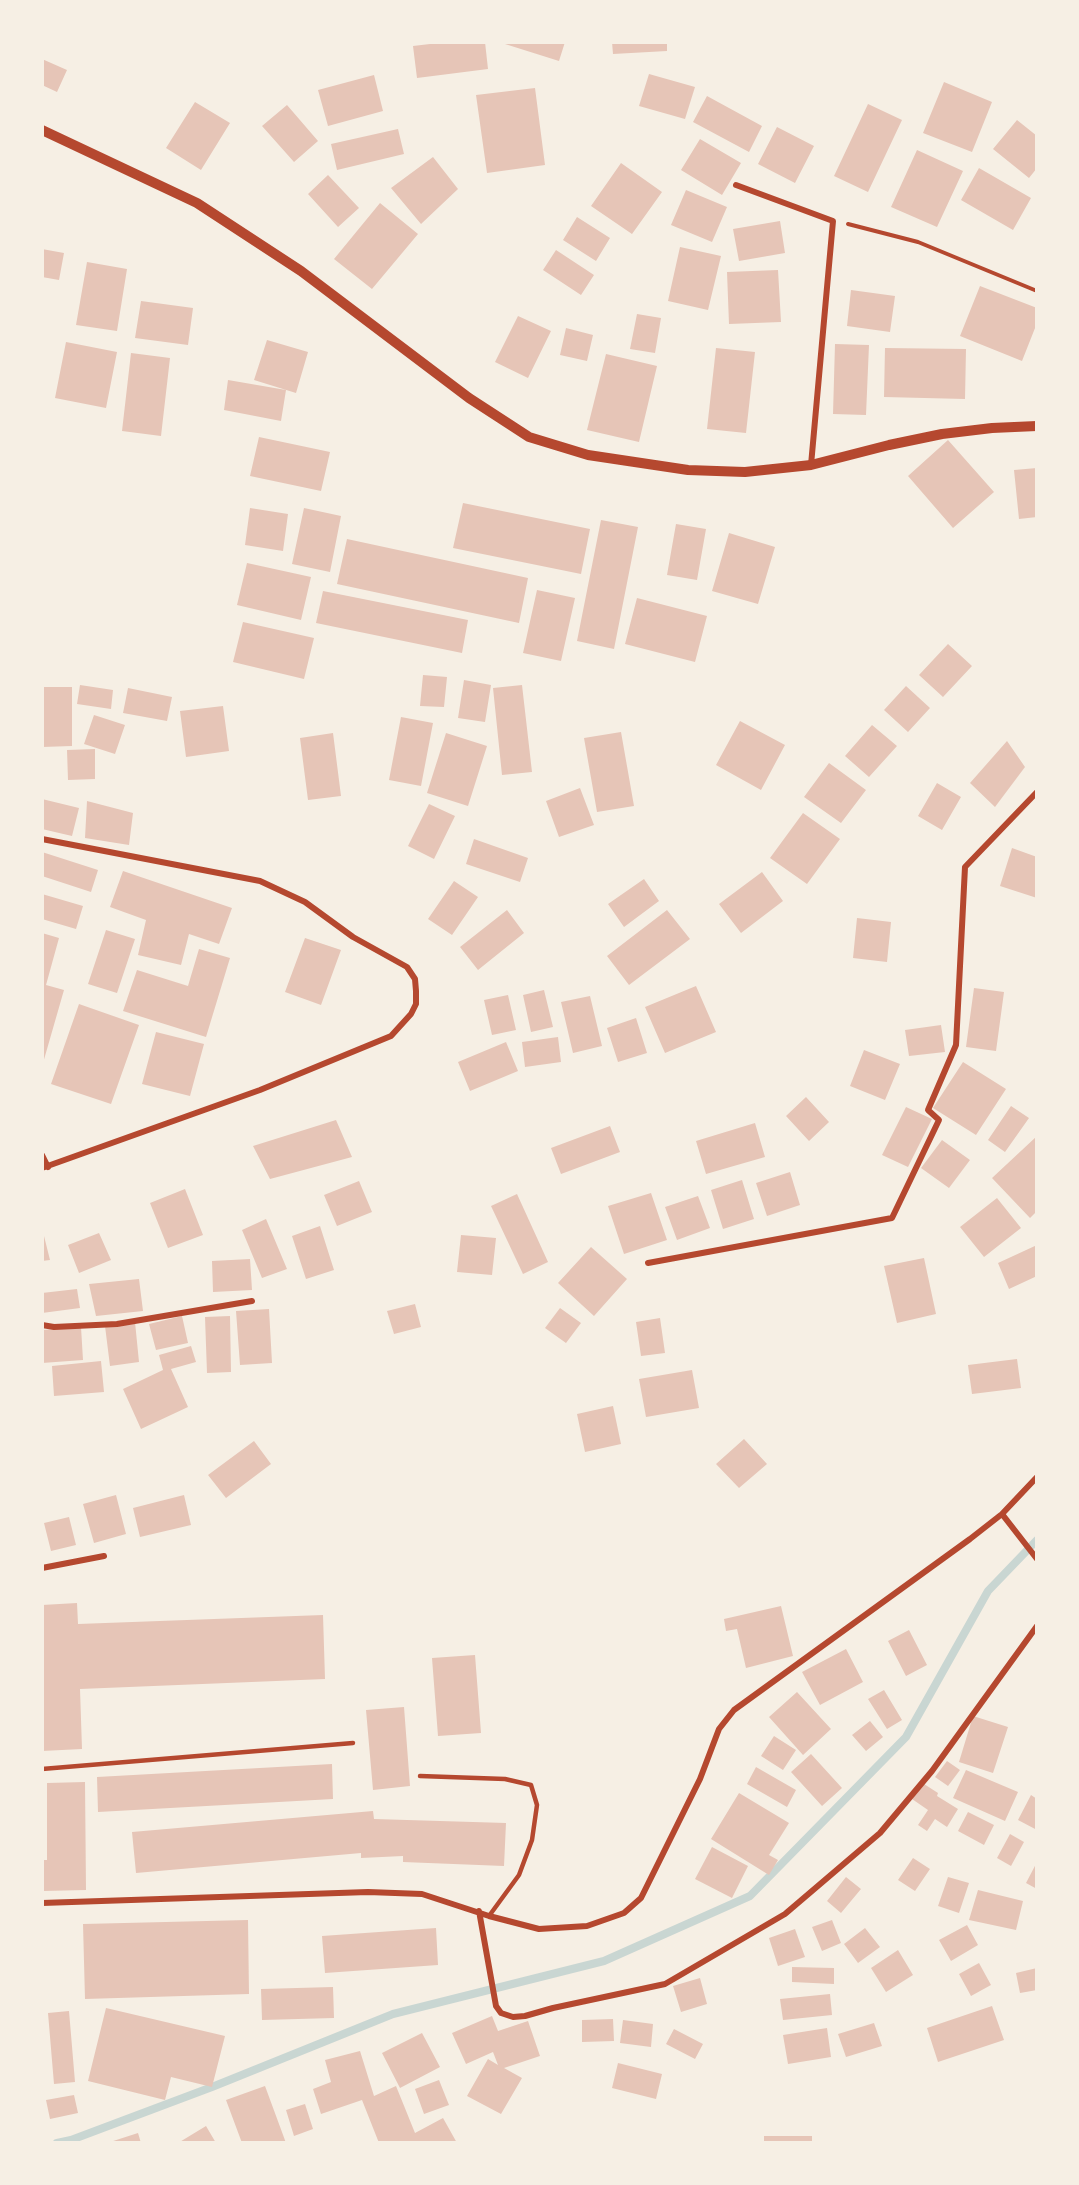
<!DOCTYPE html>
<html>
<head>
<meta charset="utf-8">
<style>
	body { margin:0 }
	#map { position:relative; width:1079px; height:2185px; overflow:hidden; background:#f6efe4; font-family:Merriweather,serif }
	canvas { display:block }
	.frame { position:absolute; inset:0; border:44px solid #f6efe4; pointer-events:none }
</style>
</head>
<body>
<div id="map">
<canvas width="1079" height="2185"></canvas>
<div class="frame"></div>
</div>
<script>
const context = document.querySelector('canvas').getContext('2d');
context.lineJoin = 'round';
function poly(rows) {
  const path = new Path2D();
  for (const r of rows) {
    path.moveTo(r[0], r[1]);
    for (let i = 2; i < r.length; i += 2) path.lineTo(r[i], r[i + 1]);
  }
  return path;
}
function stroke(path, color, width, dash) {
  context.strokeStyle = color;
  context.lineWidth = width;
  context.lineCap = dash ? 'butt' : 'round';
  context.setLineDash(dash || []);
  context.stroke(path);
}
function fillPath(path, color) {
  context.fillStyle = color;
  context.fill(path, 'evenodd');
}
stroke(poly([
	[57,2143,71,2140,212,2087,393,2014,604,1961,750,1896,906,1737,988,1591,1037,1540]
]), '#c9d6d2', 8);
fillPath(poly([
	[447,42,485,42,488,69,417,78,413,46],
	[505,42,565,42,559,61,505,44],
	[612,42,667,42,667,51,613,54],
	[42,59,67,70,57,92,42,85],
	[649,74,695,87,685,119,639,106],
	[374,75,383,111,328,126,318,90],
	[944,82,992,102,972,152,923,133],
	[535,88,545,165,487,173,476,95],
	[707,96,762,126,749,152,693,122],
	[195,102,230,123,201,170,166,148],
	[868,104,902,120,868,192,834,176],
	[287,105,318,141,294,162,262,126],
	[1017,120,1037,136,1037,168,1029,178,993,149],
	[777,127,814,146,795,183,758,164],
	[398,129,404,154,337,170,331,144],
	[700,139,741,163,722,195,681,170],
	[917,150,963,171,937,227,891,207],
	[433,157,458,189,421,224,391,188],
	[621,163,662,192,632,234,591,206],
	[979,168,1031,198,1013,230,961,200],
	[328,175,359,208,338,227,308,194],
	[686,190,727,207,712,242,671,225],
	[380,203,418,234,372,289,334,259],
	[577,217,610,238,596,261,563,240],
	[780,221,785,253,739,261,733,229],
	[680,247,721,256,708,310,668,301],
	[42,249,64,253,59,280,42,277],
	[556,250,594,275,581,295,543,270],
	[87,262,127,269,117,331,76,325],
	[778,270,781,322,729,324,727,272],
	[980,286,1037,308,1037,323,1022,361,960,336],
	[851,290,895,296,890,332,847,326],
	[141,301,193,308,188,345,135,338],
	[637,314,661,318,655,353,630,349],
	[518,316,551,331,528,378,495,362],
	[566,328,593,335,587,361,560,355],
	[267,340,308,352,296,393,254,380],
	[66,342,117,352,106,408,55,398],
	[835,344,869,345,866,415,833,414],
	[716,348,755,352,746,433,707,429],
	[885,348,966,349,965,399,884,397],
	[131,353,170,358,161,436,122,431],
	[606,354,657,366,639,442,587,430],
	[228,380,286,390,281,421,224,410],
	[259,437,330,452,321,491,250,476],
	[948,440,994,492,953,528,908,476],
	[1037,468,1037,517,1019,519,1014,470],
	[463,503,590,529,581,574,453,548],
	[250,508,288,514,283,551,245,545],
	[304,508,341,516,330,572,292,564],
	[601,520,638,527,614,649,577,641],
	[676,524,706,529,697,580,667,575],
	[729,533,775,547,758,604,712,591],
	[347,539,528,578,519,623,337,584],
	[247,563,311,577,301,620,237,605],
	[537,590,575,598,561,661,523,653],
	[323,591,468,620,462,653,316,623],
	[637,598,707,616,695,662,625,644],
	[243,622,314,638,304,679,233,662],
	[948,644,972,666,943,697,919,675],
	[423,675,447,677,444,707,420,706],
	[464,680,491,685,485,722,458,718],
	[80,685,113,690,111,709,77,704],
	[522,685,532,772,502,775,493,688],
	[906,686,930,708,908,732,884,710],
	[42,687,72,687,72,746,42,747],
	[128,688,172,697,167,721,123,713],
	[223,706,229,751,186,757,180,711],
	[94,715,125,725,115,754,84,744],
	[401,717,433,723,421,786,389,780],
	[740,721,785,745,761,790,716,765],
	[872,725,897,746,869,777,845,756],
	[621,732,634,806,597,812,584,738],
	[333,733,341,796,308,800,300,738],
	[446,733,487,746,468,806,427,793],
	[1007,741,1025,767,995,807,970,783],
	[95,749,95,779,68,780,67,750],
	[829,763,866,790,841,823,804,797],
	[937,783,961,797,942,830,918,816],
	[580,788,594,825,559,837,546,801],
	[42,799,79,808,72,836,42,829],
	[87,801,133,813,129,845,85,838],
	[429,804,455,816,434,859,408,846],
	[803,813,840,839,807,884,770,858],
	[474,839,528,858,520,882,466,864],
	[1012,848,1037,857,1037,898,1000,886],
	[42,852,98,870,91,892,42,876],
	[123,871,232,908,219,944,189,934,181,965,138,955,146,920,110,907],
	[762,872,783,901,741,933,719,904],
	[644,879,659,901,624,927,608,904],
	[454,881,478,897,452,935,428,919],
	[42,894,83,906,76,929,42,919],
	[507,910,524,933,478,970,460,947],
	[667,910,690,939,629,985,607,956],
	[857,918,891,922,887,962,853,958],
	[106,930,135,939,117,993,88,984],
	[42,933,59,938,46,985,64,990,43,1063],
	[305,938,341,950,321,1005,285,992],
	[199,949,230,958,206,1037,123,1011,137,970,188,986],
	[696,986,716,1032,665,1053,645,1007],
	[974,988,1004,992,996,1051,966,1047],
	[544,990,553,1027,531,1032,523,995],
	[508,995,516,1030,492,1035,484,1000],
	[590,996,602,1046,573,1053,561,1002],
	[79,1004,139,1025,111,1104,51,1084],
	[636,1018,647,1053,618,1062,607,1028],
	[941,1025,945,1052,909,1056,905,1030],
	[156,1032,204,1044,190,1096,142,1084],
	[558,1037,561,1062,525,1067,522,1042],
	[506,1042,518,1071,470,1091,458,1062],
	[864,1050,900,1064,885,1100,850,1086],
	[963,1062,1006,1089,976,1135,933,1108],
	[806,1097,829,1122,809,1141,786,1116],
	[1011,1106,1029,1118,1005,1152,988,1140],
	[906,1107,932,1119,908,1167,882,1155],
	[336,1120,352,1157,270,1179,253,1146],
	[755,1123,765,1157,706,1174,696,1141],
	[610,1126,620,1152,561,1174,551,1148],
	[1037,1136,1037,1211,1030,1218,992,1178],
	[942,1140,970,1160,949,1188,921,1168],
	[790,1172,800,1205,767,1216,756,1183],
	[742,1180,754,1219,723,1229,711,1190],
	[359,1181,372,1212,337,1226,324,1195],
	[185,1189,203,1235,168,1248,150,1203],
	[651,1193,667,1240,624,1254,608,1206],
	[517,1194,548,1262,523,1274,491,1206],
	[698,1196,710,1228,677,1240,665,1207],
	[997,1198,1021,1228,984,1257,960,1227],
	[266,1219,287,1269,262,1278,242,1230],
	[320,1226,334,1270,306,1279,292,1236],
	[42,1228,50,1260,42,1261],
	[99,1233,111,1260,79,1273,68,1245],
	[461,1235,496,1238,492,1275,457,1272],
	[1037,1245,1037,1276,1009,1289,998,1263],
	[591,1247,627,1279,594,1316,558,1283],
	[924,1258,936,1314,897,1323,884,1266],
	[250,1259,252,1290,213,1292,212,1261],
	[139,1279,143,1311,96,1316,89,1284],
	[77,1289,80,1308,42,1313,42,1293],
	[415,1304,421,1327,394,1334,387,1311],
	[560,1308,581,1323,566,1343,545,1328],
	[269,1309,272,1363,240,1365,236,1311],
	[182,1316,188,1343,156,1350,149,1324],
	[230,1316,231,1372,207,1373,205,1317],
	[660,1318,665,1353,641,1356,636,1322],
	[135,1322,139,1362,110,1366,105,1326],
	[81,1327,83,1360,42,1363,42,1330],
	[191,1346,196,1362,171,1369,188,1407,141,1429,123,1389,163,1370,159,1355],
	[1017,1359,1021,1388,972,1394,968,1365],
	[101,1361,104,1392,54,1396,52,1366],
	[692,1370,699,1408,646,1417,639,1379],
	[613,1406,621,1444,585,1452,577,1414],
	[744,1439,767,1464,739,1488,716,1464],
	[254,1441,271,1464,226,1498,208,1475],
	[116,1495,126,1534,94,1543,83,1504],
	[184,1495,191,1525,140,1537,133,1508],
	[69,1517,76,1545,51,1551,44,1523],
	[77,1603,78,1624,323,1615,325,1679,80,1689,82,1749,42,1751,42,1605],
	[781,1606,793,1656,746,1668,737,1629,726,1631,724,1619],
	[909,1630,927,1665,906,1676,888,1641],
	[846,1649,863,1682,820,1705,802,1672],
	[475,1655,481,1733,438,1736,432,1658],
	[884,1690,902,1720,887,1729,868,1699],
	[797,1692,831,1729,803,1755,769,1717],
	[404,1707,410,1786,373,1790,366,1710],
	[973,1716,1008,1727,993,1773,959,1762],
	[870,1721,883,1737,866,1751,852,1735],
	[774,1736,796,1750,783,1770,761,1756],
	[811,1754,842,1788,822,1806,791,1772],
	[947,1761,960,1770,948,1786,935,1777],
	[332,1764,333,1799,98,1812,97,1777],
	[756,1767,796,1790,787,1807,747,1784],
	[966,1770,1018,1792,1005,1821,953,1798],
	[85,1782,86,1890,42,1891,42,1860,47,1860,47,1783],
	[924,1784,938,1793,937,1796,958,1809,947,1827,935,1819,927,1831,918,1825,928,1810,912,1799],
	[739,1793,789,1823,769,1855,778,1860,769,1875,711,1839],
	[1031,1795,1037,1799,1037,1830,1018,1820],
	[373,1811,374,1819,506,1823,504,1866,403,1862,403,1856,361,1858,361,1853,136,1873,132,1832],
	[968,1812,994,1825,984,1845,958,1831],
	[1010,1834,1024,1842,1011,1866,997,1858],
	[712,1847,748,1866,732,1898,695,1879],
	[913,1858,930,1869,915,1891,898,1880],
	[1037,1862,1037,1889,1026,1883],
	[846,1877,861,1889,841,1913,827,1901],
	[948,1877,969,1883,959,1913,938,1906],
	[978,1890,1023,1901,1016,1930,969,1920],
	[248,1920,249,1994,85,1999,83,1924],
	[832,1920,841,1943,822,1951,812,1927],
	[967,1925,978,1945,951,1961,939,1940],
	[436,1928,438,1965,325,1973,322,1936],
	[865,1928,880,1947,858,1963,844,1944],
	[795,1929,805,1957,778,1966,769,1938],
	[898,1950,913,1975,886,1992,871,1968],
	[979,1963,991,1985,971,1996,959,1974],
	[792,1967,834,1968,834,1984,792,1982],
	[1037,1968,1037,1990,1020,1993,1016,1973],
	[700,1978,707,2004,681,2012,673,1986],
	[333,1987,334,2018,262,2020,261,1989],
	[830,1994,832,2015,783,2020,780,1999],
	[992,2006,1004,2040,938,2062,927,2028],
	[106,2008,225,2036,212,2087,171,2077,165,2100,88,2081],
	[69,2011,75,2082,54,2084,48,2013],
	[492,2016,498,2031,528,2021,540,2056,504,2068,522,2078,501,2114,467,2096,488,2059,498,2065,493,2052,466,2064,452,2033],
	[613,2019,614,2041,582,2042,582,2020],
	[623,2020,653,2024,651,2047,620,2043],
	[874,2023,882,2046,846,2057,838,2034],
	[827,2028,831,2057,788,2064,783,2035],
	[674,2029,703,2044,695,2059,666,2044],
	[422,2033,440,2067,400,2088,382,2053],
	[360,2051,374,2096,396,2086,415,2133,443,2118,457,2143,379,2143,362,2100,321,2114,313,2089,331,2082,325,2060],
	[618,2063,662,2074,656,2099,612,2088],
	[439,2080,449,2105,424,2114,415,2089],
	[265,2086,286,2143,242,2143,226,2100],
	[74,2095,78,2113,50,2119,46,2100],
	[305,2104,313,2129,294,2136,286,2110],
	[206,2126,216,2143,178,2143],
	[138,2133,141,2143,107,2143],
	[764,2136,812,2136,812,2143,764,2143]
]), '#e6c5b7');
stroke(poly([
	[848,224,918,242,1037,291]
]), '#b5482f', 4);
stroke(poly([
	[42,1769,353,1743],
	[420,1776,505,1779,531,1785,537,1805,532,1840,519,1875,489,1916]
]), '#b5482f', 4.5);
stroke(poly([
	[736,185,833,221,811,465],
	[42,839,260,881,305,902,353,937,407,967,415,979,416,991,416,1004,411,1014,391,1036,260,1090,42,1168],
	[42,1155,48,1167],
	[648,1263,892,1218,939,1120,928,1110,956,1045,965,867,1037,792],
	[42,1325,54,1327,117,1324,252,1301],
	[1002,1514,1037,1559],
	[42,1568,104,1556],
	[42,1903,368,1892,422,1894,489,1916,539,1929,587,1926,624,1913,641,1898,700,1779,719,1729,734,1710,970,1539,1002,1514,1037,1477],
	[479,1911,496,2006,501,2013,513,2017,525,2016,553,2008,665,1984,785,1914,880,1833,932,1771,1037,1626]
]), '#b5482f', 6);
stroke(poly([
	[42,130,197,203,301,271,469,398,529,437,588,455,688,470,745,472,811,465,889,445,942,434,992,428,1037,426]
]), '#b5482f', 10);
</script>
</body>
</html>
